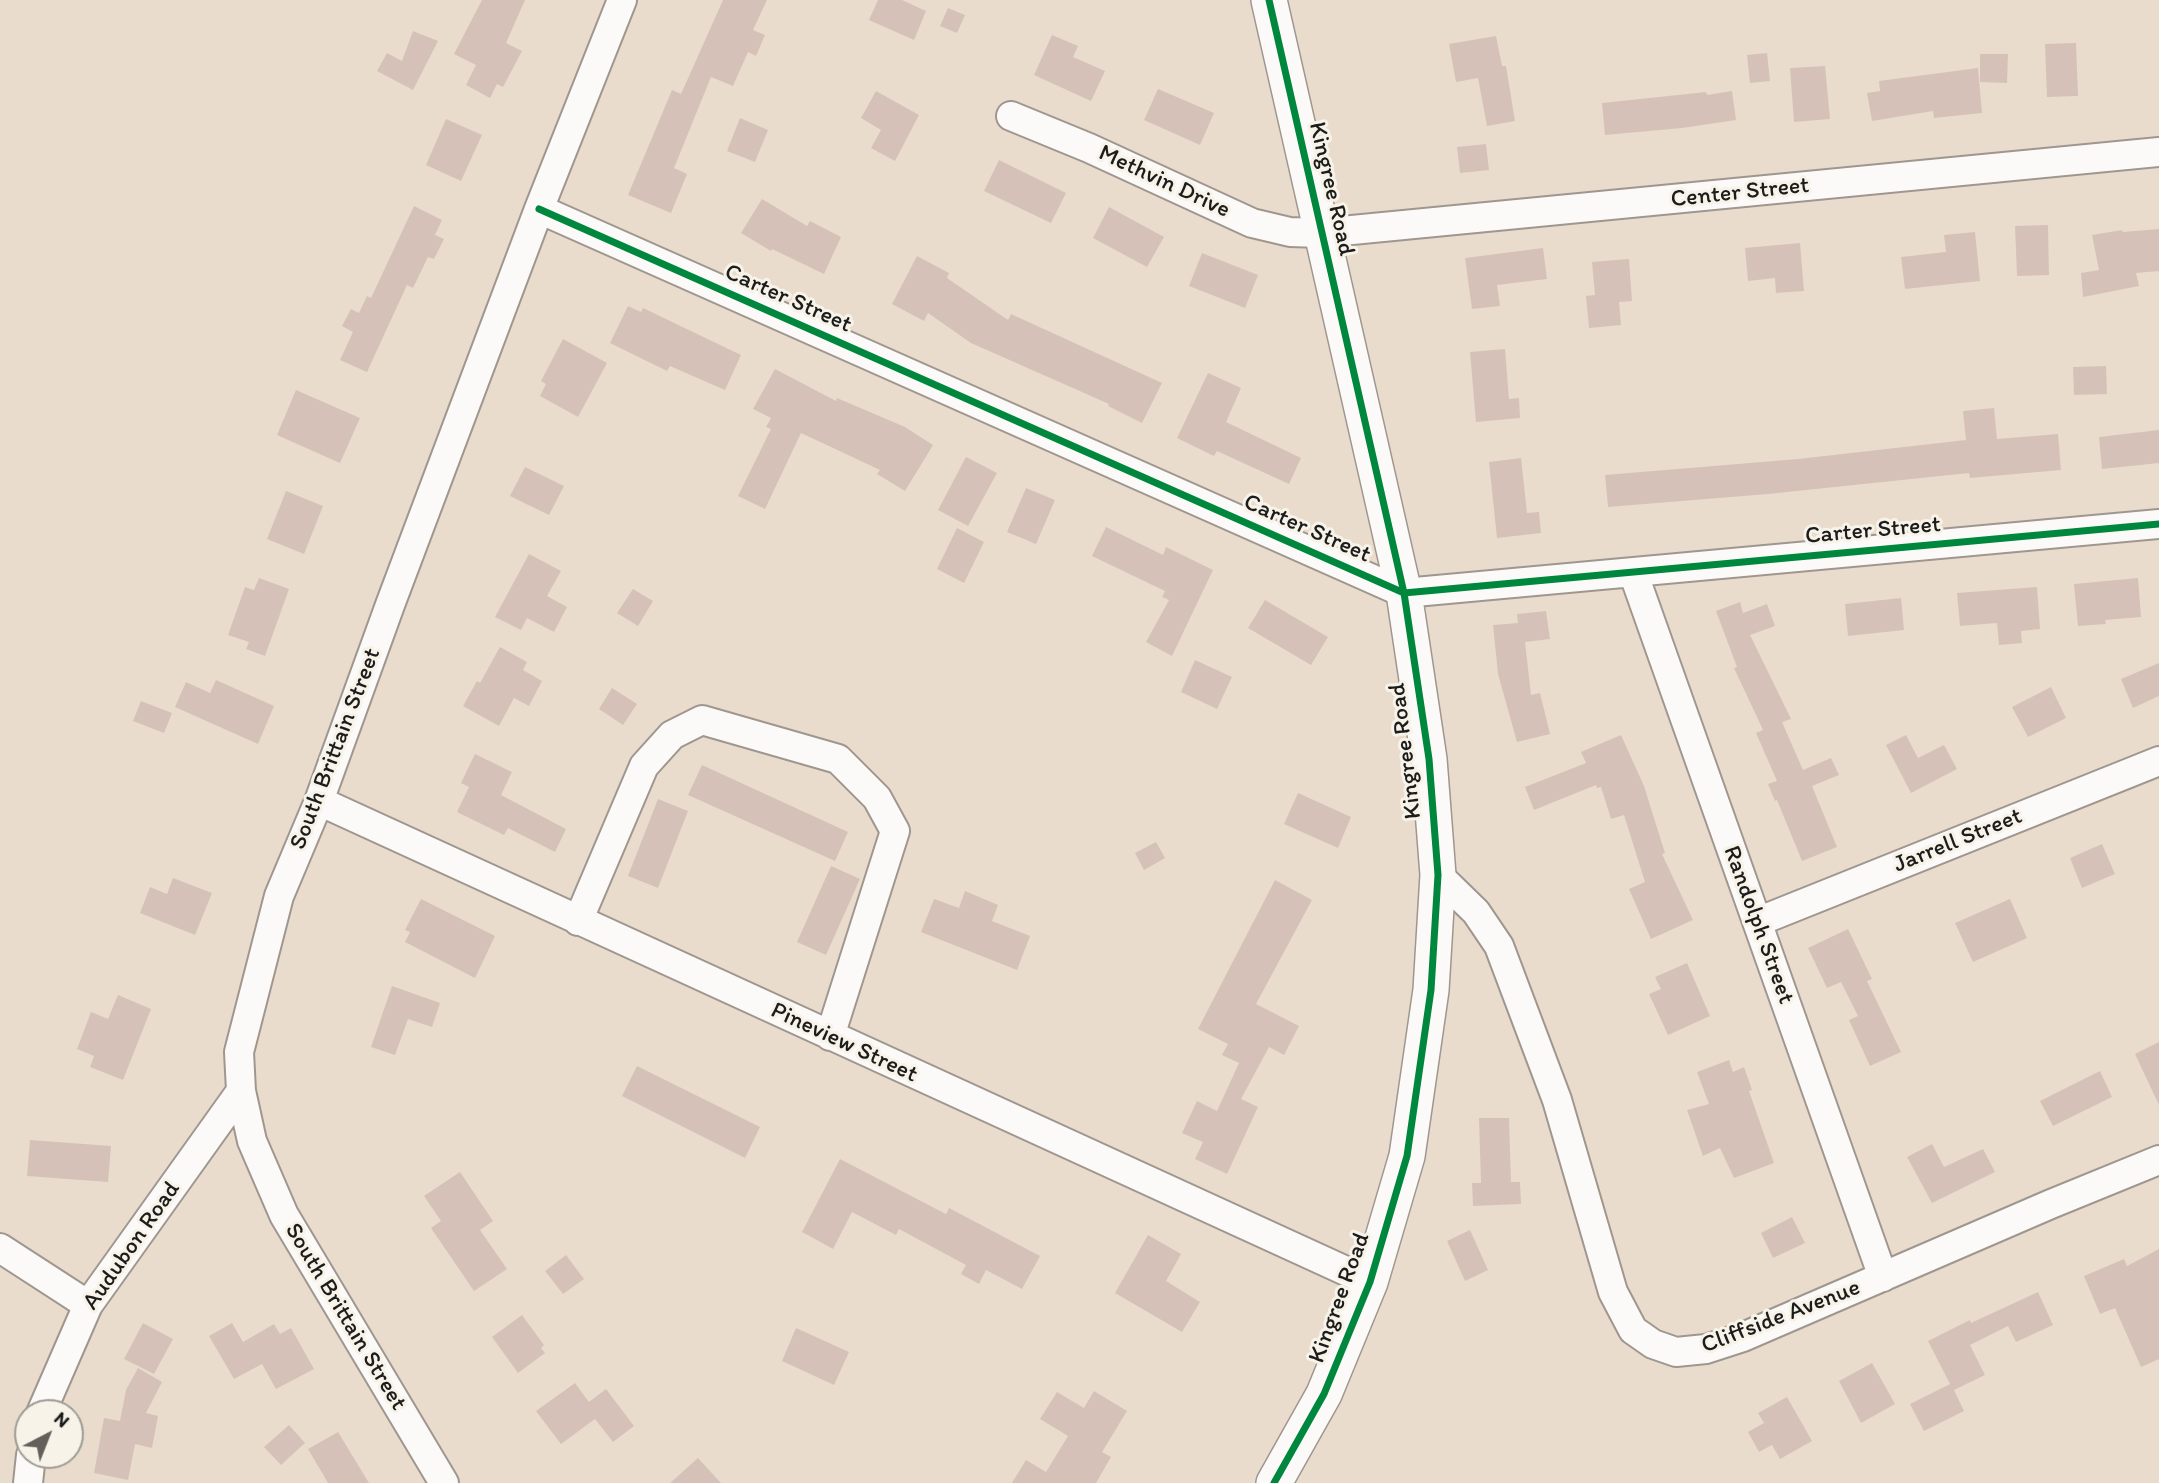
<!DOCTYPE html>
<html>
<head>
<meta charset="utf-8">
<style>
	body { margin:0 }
	#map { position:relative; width:2159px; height:1483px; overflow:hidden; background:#e9dccd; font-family:Itim,sans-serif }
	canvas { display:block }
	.north { position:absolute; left:14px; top:1399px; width:70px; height:70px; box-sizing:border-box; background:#f7f3e8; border:2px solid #9f9d96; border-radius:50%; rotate:42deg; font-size:19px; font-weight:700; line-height:28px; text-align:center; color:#1c1c1c }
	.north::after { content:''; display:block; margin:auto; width:24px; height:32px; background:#645f5a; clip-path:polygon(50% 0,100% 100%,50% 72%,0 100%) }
</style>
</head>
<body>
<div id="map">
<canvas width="2159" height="1483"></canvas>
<div class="north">N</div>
</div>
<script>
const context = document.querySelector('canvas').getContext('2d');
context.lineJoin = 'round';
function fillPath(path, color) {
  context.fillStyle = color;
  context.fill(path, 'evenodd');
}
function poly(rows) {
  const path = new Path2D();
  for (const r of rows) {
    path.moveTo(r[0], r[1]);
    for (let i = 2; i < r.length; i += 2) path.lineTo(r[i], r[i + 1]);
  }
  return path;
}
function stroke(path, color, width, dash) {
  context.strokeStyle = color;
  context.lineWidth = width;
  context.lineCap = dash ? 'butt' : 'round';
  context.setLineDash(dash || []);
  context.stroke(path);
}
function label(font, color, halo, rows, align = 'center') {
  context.font = font + ' Itim,sans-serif';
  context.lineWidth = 6;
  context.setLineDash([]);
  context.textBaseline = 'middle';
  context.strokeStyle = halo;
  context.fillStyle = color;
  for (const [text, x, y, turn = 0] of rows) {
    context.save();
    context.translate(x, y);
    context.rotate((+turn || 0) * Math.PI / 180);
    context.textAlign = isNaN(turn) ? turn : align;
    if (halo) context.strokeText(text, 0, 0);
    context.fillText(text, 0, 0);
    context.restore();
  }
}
fillPath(poly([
	[482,0,525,0,506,43,522,51,503,87,497,84,490,98,466,85,476,65,454,54],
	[723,0,767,0,753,30,765,35,756,56,748,52,733,86,711,77,674,168,687,174,671,213,628,195,672,90,681,94],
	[878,0,902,0,926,11,914,40,869,20],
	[948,8,965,15,957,33,940,26],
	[413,31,438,41,413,90,377,71,387,53,402,61],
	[1052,35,1078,46,1073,57,1105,71,1091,101,1034,75],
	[1496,36,1502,66,1506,66,1515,121,1487,126,1478,78,1456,82,1449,44],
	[2076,43,2078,96,2047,97,2045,44],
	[1767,53,1770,81,1750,83,1747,55],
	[1980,54,2008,54,2007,83,1980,82],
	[1825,66,1830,119,1794,122,1790,68],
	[1978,68,1982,113,1934,118,1933,111,1872,121,1867,93,1880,91,1879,81],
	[1158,89,1214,113,1200,145,1144,120],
	[876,91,919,115,895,161,871,148,881,130,861,118],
	[1732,91,1736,120,1682,128,1605,135,1602,103,1706,92,1707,95],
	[740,118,768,130,755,162,727,151],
	[446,119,482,135,461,181,426,165],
	[1486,144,1489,170,1460,173,1457,147],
	[999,160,1066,193,1051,223,984,191],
	[762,199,807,226,810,221,841,237,824,274,772,249,771,251,741,233],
	[414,206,442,220,435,235,444,239,434,259,428,257,413,288,407,285,367,372,340,360,353,332,342,326,351,309,359,313,367,296,371,298],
	[1109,207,1164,237,1147,267,1093,238],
	[2048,225,2049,275,2017,276,2015,226],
	[2159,229,2159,271,2136,273,2139,286,2083,297,2081,273,2099,270,2092,235,2122,230,2123,232],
	[1975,232,1980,281,1905,289,1901,257,1946,252,1944,235],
	[1800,243,1804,291,1776,293,1775,278,1748,281,1745,248],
	[1543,248,1547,279,1497,285,1500,306,1472,309,1465,258],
	[1202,253,1258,275,1245,308,1189,286],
	[917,256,949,273,947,278,1008,320,1011,314,1162,383,1142,423,1108,406,1109,404,971,343,928,313,924,321,892,304],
	[1629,259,1632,301,1619,302,1621,325,1589,328,1586,296,1595,295,1592,262],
	[628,306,641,312,643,308,741,355,725,390,670,366,667,371,610,343],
	[563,339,607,363,578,417,540,396,546,384,541,381],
	[1505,349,1509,399,1519,398,1520,418,1476,422,1470,352],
	[2106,366,2107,394,2074,395,2073,367],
	[775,369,836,401,837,398,905,427,933,445,905,491,877,474,880,470,801,433,765,509,738,496,771,429,766,427,771,418,753,409],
	[1208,373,1241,388,1226,422,1301,458,1289,484,1217,451,1214,456,1177,438],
	[296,390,360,418,340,463,277,435],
	[1994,408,1997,439,2058,434,2061,470,1970,478,1969,473,1768,494,1608,507,1605,475,1798,459,1966,440,1963,411],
	[2159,430,2159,463,2102,469,2099,437],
	[966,457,997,473,968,526,938,510],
	[1521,458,1527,513,1539,512,1541,533,1497,538,1489,462],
	[525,467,564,486,549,515,510,496],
	[1026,488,1055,500,1036,544,1007,532],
	[286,491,323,506,304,554,267,539],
	[1106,527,1163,555,1166,547,1213,570,1172,656,1146,642,1169,600,1162,597,1165,591,1092,556],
	[957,528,984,542,964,583,937,569],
	[529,554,561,571,547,596,567,607,554,632,527,618,521,630,495,617],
	[259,578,289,589,265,656,246,649,249,642,228,635,245,587,254,590],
	[2138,578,2141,617,2105,620,2106,624,2078,626,2074,584],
	[2037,587,2040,629,2021,631,2022,643,1999,645,1997,623,1960,626,1957,593],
	[633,589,653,601,638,626,617,613],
	[1901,598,1904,630,1848,636,1845,604],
	[1265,600,1328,637,1311,665,1248,628],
	[1740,602,1743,613,1767,604,1775,626,1750,635,1791,719,1782,722,1803,770,1831,758,1839,775,1812,786,1837,847,1802,861,1777,800,1775,801,1768,784,1777,781,1756,733,1763,730,1734,668,1737,667,1716,611],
	[1546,611,1550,639,1525,642,1531,695,1540,693,1550,734,1517,742,1498,674,1493,625,1518,623,1517,614],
	[500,647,527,662,523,670,542,681,529,706,514,698,499,726,463,706,477,681,480,683],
	[1195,660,1232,677,1217,709,1181,692],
	[2159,663,2159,696,2133,708,2121,679],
	[216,680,274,706,258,744,175,707,186,682,210,693],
	[2051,687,2066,718,2028,737,2012,707],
	[612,688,637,704,623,725,599,709],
	[141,701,172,713,164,733,133,721],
	[1621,735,1644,786,1665,853,1662,854,1693,920,1651,939,1629,889,1645,882,1624,815,1611,819,1601,787,1597,788,1596,785,1534,810,1525,787,1586,763,1581,752],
	[1906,735,1918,758,1944,745,1957,769,1911,793,1886,745],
	[475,754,512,772,501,795,566,829,555,852,508,828,504,835,457,812,469,787,461,783],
	[702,765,848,832,835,861,688,795],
	[1298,793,1351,817,1338,848,1284,824],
	[658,799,688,811,658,888,628,876],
	[1156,842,1165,858,1144,870,1135,853],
	[2102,844,2115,874,2082,888,2070,858],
	[831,866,860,879,826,955,797,942],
	[173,878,212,893,195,935,140,913,150,887,167,894],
	[1275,880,1312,900,1256,1004,1299,1026,1284,1055,1269,1047,1241,1099,1258,1107,1227,1174,1195,1159,1203,1142,1182,1133,1197,1101,1217,1111,1239,1063,1222,1055,1228,1044,1198,1029],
	[965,891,998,905,992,921,1030,936,1017,970,921,932,934,899,959,908],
	[421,899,495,936,475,978,405,942,410,932,405,930],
	[2010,899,2027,938,1973,962,1955,923],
	[1848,929,1872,979,1867,981,1901,1052,1870,1066,1849,1020,1858,1016,1841,982,1827,988,1808,948],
	[1687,963,1710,1016,1668,1035,1649,994,1661,989,1655,977],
	[392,986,440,1003,432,1027,408,1019,395,1055,371,1047],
	[118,995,151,1009,123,1080,90,1067,94,1056,77,1049,91,1012,108,1019],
	[2159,1042,2159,1105,2135,1054],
	[1729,1060,1733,1072,1744,1067,1752,1090,1749,1091,1774,1163,1734,1178,1720,1148,1703,1156,1687,1110,1709,1104,1697,1072],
	[637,1066,760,1127,745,1158,622,1096],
	[2100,1071,2112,1097,2053,1126,2040,1101],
	[1479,1118,1509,1118,1511,1182,1520,1182,1521,1204,1473,1206,1472,1183,1481,1183],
	[30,1140,111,1146,108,1182,27,1176],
	[1932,1144,1944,1167,1983,1149,1995,1172,1932,1203,1907,1157],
	[840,1159,946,1214,949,1208,1040,1256,1022,1289,986,1270,979,1284,961,1274,966,1265,899,1229,896,1235,852,1212,833,1249,802,1232],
	[460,1172,493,1221,480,1230,507,1269,474,1291,431,1228,441,1221,424,1196],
	[1792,1217,1805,1243,1773,1258,1761,1233],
	[1470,1230,1488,1270,1465,1281,1447,1241],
	[1148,1235,1181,1254,1166,1281,1200,1302,1182,1332,1115,1293],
	[2159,1249,2159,1359,2141,1367,2115,1308,2100,1314,2084,1276,2124,1259,2127,1266],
	[566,1255,584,1279,563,1294,545,1271],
	[2038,1292,2053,1325,2016,1342,2008,1326,1970,1345,1985,1375,1954,1390,1964,1411,1924,1431,1910,1404,1950,1384,1928,1341,1970,1320,1971,1323],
	[522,1315,544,1345,541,1348,545,1353,518,1373,492,1337],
	[143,1323,173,1339,154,1374,124,1359],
	[232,1323,243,1342,274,1324,280,1334,291,1328,314,1369,276,1389,262,1364,234,1379,209,1336],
	[796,1328,849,1352,834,1385,782,1361],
	[1872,1363,1895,1404,1861,1423,1839,1381],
	[138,1368,162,1382,146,1413,158,1416,152,1448,135,1444,128,1480,94,1473,104,1418,120,1421,126,1390],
	[575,1383,589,1402,606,1389,634,1426,613,1442,595,1419,561,1444,536,1411],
	[1094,1391,1127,1411,1102,1452,1111,1457,1096,1483,1012,1483,1026,1460,1046,1472,1068,1436,1040,1419,1057,1392,1084,1408],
	[1787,1397,1812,1441,1780,1459,1772,1445,1759,1452,1748,1432,1764,1423,1758,1413],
	[289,1425,305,1443,281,1465,264,1447],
	[338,1432,369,1483,328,1483,308,1449],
	[698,1458,721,1483,670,1483]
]), '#d6c1b9');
const minor = poly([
	[1011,116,1089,148,1252,223,1290,232,1321,233,2159,152],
	[539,209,1404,593,2159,524],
	[1633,572,1883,1277],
	[319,801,1370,1282],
	[1438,875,1476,912,1499,946,1557,1100,1613,1292,1633,1330,1653,1344,1676,1352,1706,1349,1743,1337,2051,1204,2159,1160],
	[578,921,644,766,672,735,702,720,838,759,877,798,895,831,830,1036],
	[1757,922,2159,761],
	[0,1248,88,1305],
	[41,1413,88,1305,241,1091],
	[28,1483,31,1455],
	[444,1483,284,1215,252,1141,241,1091,239,1052,279,896,319,801,390,605,539,209,622,0]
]);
const major = poly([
	[1269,0,1404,593,1429,759,1438,875,1431,990,1407,1156,1370,1282,1324,1394,1274,1483]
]);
stroke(minor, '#9f978f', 32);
stroke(major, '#9f978f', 38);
stroke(minor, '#fcfaf8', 28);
stroke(major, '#fcfaf8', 35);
stroke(poly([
	[1269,0,1404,593,1429,759,1438,875,1431,990,1407,1156,1370,1282,1324,1394,1274,1483],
	[539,209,1404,593,2159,524]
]), '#00873e', 7);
label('24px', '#1c1c1c', '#f7f3e8', [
	["Methvin Drive",1164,182,25],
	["Kingree Road",1331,189,77],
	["Center Street",1740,193,-6],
	["Carter Street",788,299,24],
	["Carter Street",1307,529,24],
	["Carter Street",1873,531,-5],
	["South Brittain Street",336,749,-69],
	["Kingree Road",1406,751,-97],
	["Jarrell Street",1958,841,-22],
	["Randolph Street",1758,925,70],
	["Pineview Street",844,1043,25],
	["Audubon Road",132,1246,-55],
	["Kingree Road",1340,1298,-70],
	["South Brittain Street",345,1317,59],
	["Cliffside Avenue",1781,1317,-21]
]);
</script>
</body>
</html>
